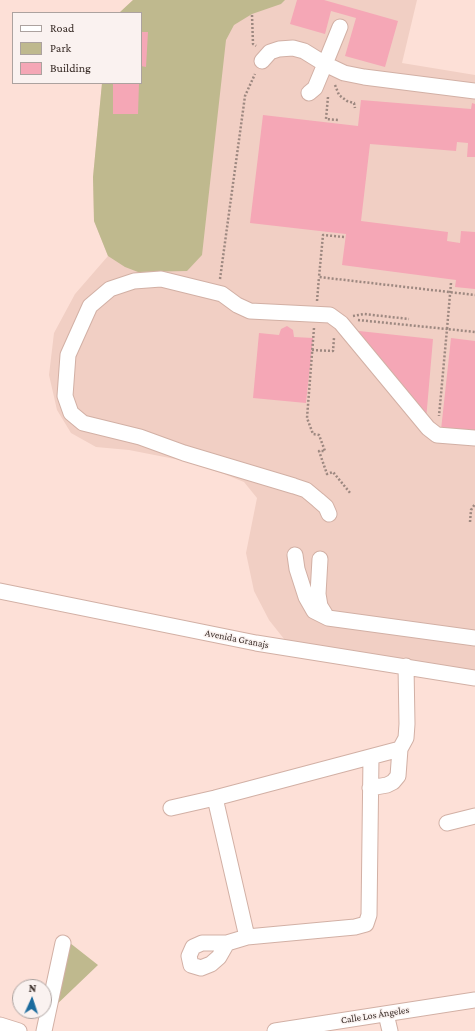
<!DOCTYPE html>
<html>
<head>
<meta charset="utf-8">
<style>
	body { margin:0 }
	#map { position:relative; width:475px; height:1031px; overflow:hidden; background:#fde0d7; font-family:"Crimson Pro",serif }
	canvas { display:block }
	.legend { position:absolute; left:12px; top:12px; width:130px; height:72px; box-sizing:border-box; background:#faf2f0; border:1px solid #aca29f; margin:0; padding:5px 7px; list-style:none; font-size:12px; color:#382b26 }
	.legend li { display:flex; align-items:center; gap:8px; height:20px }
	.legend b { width:20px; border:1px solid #aca29f }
	.north { position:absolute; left:12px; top:979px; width:40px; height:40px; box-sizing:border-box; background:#faf2f0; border:1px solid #aca29f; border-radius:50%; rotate:3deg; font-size:11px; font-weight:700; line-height:16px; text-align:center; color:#382b26 }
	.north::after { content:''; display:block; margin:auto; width:14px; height:18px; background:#1b6b9d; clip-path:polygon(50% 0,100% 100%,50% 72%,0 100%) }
</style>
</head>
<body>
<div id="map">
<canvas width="475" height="1031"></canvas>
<ul class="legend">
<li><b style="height:5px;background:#fff"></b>Road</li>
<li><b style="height:11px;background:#bfb98e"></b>Park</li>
<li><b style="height:11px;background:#f5a7b6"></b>Building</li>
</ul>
<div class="north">N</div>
</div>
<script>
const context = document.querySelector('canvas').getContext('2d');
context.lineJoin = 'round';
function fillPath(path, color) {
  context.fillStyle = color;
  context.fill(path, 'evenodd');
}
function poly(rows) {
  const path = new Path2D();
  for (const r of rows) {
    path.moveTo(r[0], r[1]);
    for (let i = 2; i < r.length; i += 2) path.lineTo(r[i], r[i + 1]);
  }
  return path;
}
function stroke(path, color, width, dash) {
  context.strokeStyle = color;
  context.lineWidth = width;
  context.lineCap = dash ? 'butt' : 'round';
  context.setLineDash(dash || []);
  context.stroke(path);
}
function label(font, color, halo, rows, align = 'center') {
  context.font = font + ' "Crimson Pro",serif';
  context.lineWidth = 3;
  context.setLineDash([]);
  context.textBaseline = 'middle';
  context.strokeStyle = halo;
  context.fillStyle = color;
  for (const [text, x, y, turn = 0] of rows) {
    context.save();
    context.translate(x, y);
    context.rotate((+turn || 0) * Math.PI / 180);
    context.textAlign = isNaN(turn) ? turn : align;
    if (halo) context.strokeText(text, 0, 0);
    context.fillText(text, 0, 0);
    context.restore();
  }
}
fillPath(poly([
	[133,0,417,0,402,63,475,75,475,677,292,649,269,620,254,591,246,553,257,498,244,482,224,474,180,460,129,450,96,447,71,433,57,410,49,375,54,333,75,294,108,256,94,221,93,177,102,83,141,83,141,13,119,13]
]), '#f1cfc4');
fillPath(poly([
	[133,0,285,0,281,4,252,14,234,25,226,40,202,255,187,271,138,272,125,267,108,256,94,221,93,177,102,83,141,83,141,13,119,13],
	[70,943,98,965,52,1009]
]), '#bfb98e');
fillPath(poly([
	[297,0,324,0,398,21,385,67,345,56,356,18,331,11,325,34,290,24],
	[141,32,148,32,146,67,141,66],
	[113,83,139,83,138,114,113,114],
	[361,100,471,109,472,103,475,104,475,157,467,157,468,143,457,142,456,151,370,144,361,221,448,232,447,241,460,243,461,231,475,232,475,289,455,287,456,280,342,265,346,234,250,223,263,115,358,126],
	[287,326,293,330,294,337,313,338,306,403,253,398,259,333,279,335,281,329],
	[350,330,433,339,426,420],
	[451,338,475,341,475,434,441,430]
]), '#f5a7b6');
const minor = poly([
	[262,61,270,52,279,49,293,48,304,51,325,64,340,27],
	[309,93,315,88,325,64,344,73,364,77,475,91],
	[329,514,326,507,318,500,306,490,294,486,184,453,140,437,83,423,71,413,65,396,68,355,90,306,110,289,134,281,161,279,222,294,237,305,250,311,330,315,341,323,428,428,437,435,475,438],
	[295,555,297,569,306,597,314,611,328,618,475,638],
	[320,559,318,594,320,606,325,614],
	[0,591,256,643,475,678],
	[370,788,387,785,393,782,398,776,400,749,406,738,407,724,406,666],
	[215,798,247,937],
	[171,808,215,798,400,749],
	[447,823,475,816],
	[227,943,202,943,193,947,189,956,191,965,201,968,211,964,219,957,227,943,247,937,355,927,366,924,369,915,371,757],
	[386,1014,390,1031],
	[0,1025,19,1031],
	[44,1031,63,943],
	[275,1031,475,1000]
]);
stroke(minor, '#d2b0a5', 17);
stroke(poly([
	[252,15,253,44,256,46],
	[335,85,339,95,347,101,354,103,355,108],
	[328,97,326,119,338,120],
	[344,237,323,235,319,277,475,295],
	[220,279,245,96,255,74],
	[451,283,447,329,475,332],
	[317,301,319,277],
	[353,316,364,314,409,319],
	[358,320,447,329,439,416],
	[314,328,307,418,313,434,319,435,325,451,319,451,327,474,333,472,351,494],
	[312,350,333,351,334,338],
	[470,522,471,510,475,504]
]), '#9d8880', 2.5, [2, 2]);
stroke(minor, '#fff', 15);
label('10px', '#382b26', '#faf2f0', [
	["Avenida Granajs",237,639,11],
	["Calle Los Ángeles",375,1015,-9]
]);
</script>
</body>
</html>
